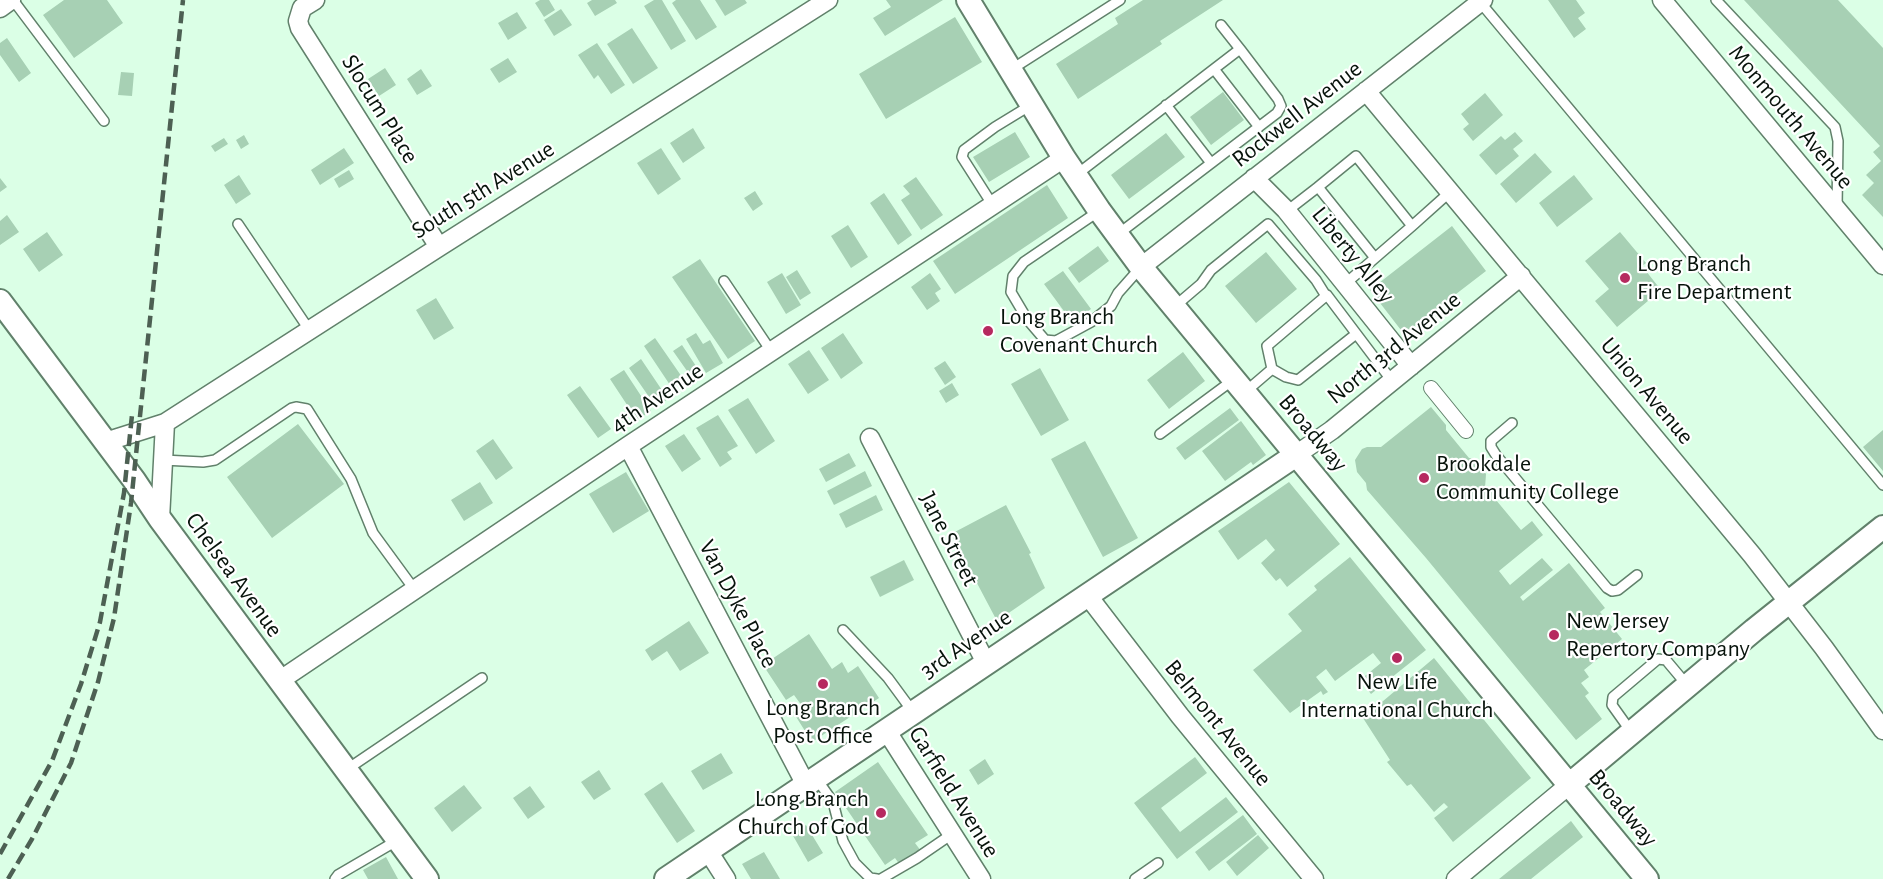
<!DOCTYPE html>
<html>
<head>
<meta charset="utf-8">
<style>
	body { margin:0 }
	canvas { display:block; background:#dbffe6 }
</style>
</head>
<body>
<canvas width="1883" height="879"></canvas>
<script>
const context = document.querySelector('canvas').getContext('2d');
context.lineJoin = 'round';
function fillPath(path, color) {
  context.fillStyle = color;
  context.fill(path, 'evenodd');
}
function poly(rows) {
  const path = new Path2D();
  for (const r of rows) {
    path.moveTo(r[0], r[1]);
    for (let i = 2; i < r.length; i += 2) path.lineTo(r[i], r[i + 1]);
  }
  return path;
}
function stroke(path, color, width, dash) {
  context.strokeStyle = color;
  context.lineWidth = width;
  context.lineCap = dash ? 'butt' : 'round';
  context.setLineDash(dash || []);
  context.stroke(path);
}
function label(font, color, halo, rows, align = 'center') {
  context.font = font + ' "Alegreya Sans",sans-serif';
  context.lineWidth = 4.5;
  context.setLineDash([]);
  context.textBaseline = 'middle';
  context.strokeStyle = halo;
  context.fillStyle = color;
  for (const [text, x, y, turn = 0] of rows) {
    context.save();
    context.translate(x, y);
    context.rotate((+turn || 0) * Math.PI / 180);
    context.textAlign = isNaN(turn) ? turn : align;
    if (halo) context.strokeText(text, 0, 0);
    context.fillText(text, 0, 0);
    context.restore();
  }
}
fillPath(poly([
	[64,0,107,0,123,23,74,58,43,15],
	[540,0,549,0,555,10,544,17,535,3],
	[592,0,615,0,617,3,595,16,587,3],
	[654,0,662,0,686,41,671,50,644,6],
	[676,0,700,0,717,27,696,40,672,3],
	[715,0,745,0,747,3,725,16],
	[886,0,943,0,885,36,873,18,891,7],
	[1143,0,1223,0,1160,41,1162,44,1078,99,1056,64,1118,24,1115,18],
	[1548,0,1576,0,1585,13,1578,18,1586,29,1574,38],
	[1744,0,1838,0,1883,48,1883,217,1862,195,1874,183,1866,175,1881,161,1873,152,1880,146],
	[561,9,572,25,554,36,544,20],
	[517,12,527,28,508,40,498,23],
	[955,17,982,62,886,119,859,74],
	[632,28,658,68,633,84,607,44],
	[7,38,31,73,19,82,0,55,0,43],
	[597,43,625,85,611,94,598,75,594,79,578,55],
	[508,58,517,72,499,83,490,69],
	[385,68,396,85,379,96,368,79],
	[421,69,432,86,417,95,407,79],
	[121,72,134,73,132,96,118,95],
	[1223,92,1244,120,1211,145,1190,117],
	[1485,93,1503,115,1473,141,1463,129,1469,124,1461,114],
	[693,128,705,148,683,163,670,143],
	[1015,132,1030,157,989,182,973,157],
	[1515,132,1523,141,1513,149,1519,156,1496,175,1479,155,1501,136,1505,140],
	[1166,133,1185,157,1129,199,1111,175],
	[244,135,249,144,241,149,236,140],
	[224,138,228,144,215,152,211,146],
	[344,148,354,163,320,185,311,170],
	[661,148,681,179,658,195,637,163],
	[1535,153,1552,172,1516,203,1500,184],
	[349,170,354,179,339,188,334,179],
	[239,175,251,194,236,204,224,185],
	[1574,175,1593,199,1557,227,1539,203],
	[916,177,943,215,921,230,901,200,910,194,903,186],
	[0,178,7,187,0,192],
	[1047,185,1068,218,955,294,933,261],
	[755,191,763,204,753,211,744,198],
	[884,193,912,235,898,245,870,203],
	[7,215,19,232,0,245,0,221],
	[848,225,868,257,851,268,831,236],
	[1452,226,1486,271,1404,334,1370,290],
	[47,232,63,255,39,272,23,249],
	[1620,232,1646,263,1642,266,1661,290,1617,327,1595,301,1609,289,1585,261],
	[1098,246,1109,261,1079,283,1068,268],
	[1266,252,1297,289,1256,323,1225,286],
	[700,259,755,341,728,359,672,277],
	[797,270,811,293,800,300,786,277],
	[1063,271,1091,309,1072,322,1044,284],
	[782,273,801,305,786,314,767,282],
	[930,273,941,289,935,293,940,301,927,310,911,287],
	[436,298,454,328,434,340,416,310],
	[696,333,703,344,710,340,723,363,706,373,686,339],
	[843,333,863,363,841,379,821,348],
	[655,338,682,377,670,385,644,346],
	[682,345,700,372,692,378,673,351],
	[809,350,829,380,808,394,788,364],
	[1183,352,1205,381,1169,409,1147,380],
	[641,359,668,399,656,407,629,368],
	[945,361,956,377,945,385,934,368],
	[1040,368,1069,420,1041,436,1011,384],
	[624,370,651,411,637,420,610,379],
	[952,383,959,395,946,403,939,391],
	[580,386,611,429,598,438,567,395],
	[748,398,775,441,756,454,728,410],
	[1431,407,1446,425,1446,430,1469,458,1474,458,1486,474,1485,488,1497,490,1502,495,1496,500,1521,530,1532,521,1543,535,1499,571,1510,585,1542,558,1553,570,1520,597,1523,601,1569,563,1605,608,1600,612,1622,639,1584,670,1589,677,1581,683,1589,693,1585,696,1602,719,1576,740,1426,558,1367,490,1366,483,1357,472,1355,460,1362,449,1367,447,1381,447],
	[1230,408,1239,420,1185,460,1176,448],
	[718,415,738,446,727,452,732,459,720,467,696,428],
	[1241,421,1266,455,1253,465,1251,462,1225,481,1202,451],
	[298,424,344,484,272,538,227,477],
	[1883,430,1883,471,1863,447],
	[684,434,701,459,682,472,665,446],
	[493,439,513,468,496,480,476,451],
	[1085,441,1138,538,1103,557,1051,459],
	[849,453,856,466,826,482,819,469],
	[865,471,872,486,834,505,827,491],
	[626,472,649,511,613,533,589,494],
	[480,482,493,503,464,521,451,500],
	[1289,482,1340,544,1287,587,1280,578,1276,581,1261,563,1275,550,1266,539,1238,560,1218,531],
	[876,495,883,510,846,528,839,514],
	[1006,505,1031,553,1029,554,1045,588,997,621,951,534],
	[1350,557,1426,650,1371,694,1360,680,1381,663,1373,653,1335,681,1326,669,1316,677,1328,692,1323,695,1321,691,1290,713,1253,670,1302,631,1288,614,1317,590,1314,586],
	[904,560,914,580,880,597,870,577],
	[689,621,709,653,680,671,667,651,652,661,645,650],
	[809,634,832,669,842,662,848,673,858,666,879,698,812,742,793,712,802,706,794,695,786,700,763,665],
	[1434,658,1531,778,1453,842,1434,818,1448,807,1444,803,1434,812,1411,784,1407,786,1387,762,1390,760,1363,718],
	[721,753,733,773,703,790,691,771],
	[1195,757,1207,773,1161,808,1180,832,1226,797,1238,812,1177,859,1134,803],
	[985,759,994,774,978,785,969,770],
	[878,762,928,835,915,843,921,851,900,865,895,858,885,865,835,792],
	[599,770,611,789,594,800,581,782],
	[662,782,695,831,677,843,644,794],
	[464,785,482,808,452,832,434,808],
	[530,786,545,807,528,819,513,798],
	[1243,815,1257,834,1209,871,1195,852],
	[1571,821,1583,837,1531,879,1499,879],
	[806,825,823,853,808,862,792,834],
	[1258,835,1269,848,1237,876,1226,862],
	[764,852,780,879,751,879,742,864],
	[386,857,398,879,368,879,363,870]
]), '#a7d0b4');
const service = poly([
	[13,0,104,121],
	[1716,0,1835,127,1838,141,1837,208],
	[1480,2,1883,485],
	[1221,25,1240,49],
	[1012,69,1120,0],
	[1214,69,1259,127],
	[1166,105,1211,163],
	[1076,175,1240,49,1278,99,1281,106,1277,113,1117,235],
	[992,204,962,157,964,150,995,127,1031,105],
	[1099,211,1024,262,1013,276,1011,292,1027,319,1045,340,1056,341,1091,322,1111,306,1118,293,1141,267],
	[1287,211,1318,187],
	[238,224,310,331],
	[1412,226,1356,156,1318,187,1375,258,1412,226,1450,192],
	[724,281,771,351],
	[1345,284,1375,258],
	[1174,307,1201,284,1211,270,1268,224,1316,280,1326,296],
	[1356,334,1298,380,1286,377,1272,369,1267,346,1327,295,1392,381],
	[1244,393,1272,369],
	[1512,423,1491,441,1491,447,1496,455,1607,588,1612,591,1618,590,1637,575],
	[1160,434,1233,380],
	[163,460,203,462,215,460,292,408,296,407,307,409,351,479,373,533,414,589],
	[843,630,888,678,913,712],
	[1632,733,1612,705,1613,697,1658,659,1666,660,1687,685],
	[346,770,482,678],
	[816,778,833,802,843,841,855,863,870,878,877,879],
	[335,879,338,875,398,840],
	[881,879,917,858,952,834],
	[1135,879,1158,863]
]);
const pedestrian = poly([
	[1431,388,1466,431]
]);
const minor = poly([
	[315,0,302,8,298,21,300,28,439,247],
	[1662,0,1883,265],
	[0,8,11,0],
	[1366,91,1752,555,1824,648,1883,730],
	[1254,178,1286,210,1411,366],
	[1141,267,1483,0],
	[870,438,986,663],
	[105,442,165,423],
	[628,446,806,785],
	[1296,455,1332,430,1521,276],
	[160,519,165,423,439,247,828,0],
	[1088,596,1180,716,1314,879],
	[279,681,628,446,1064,158],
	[886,730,981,879],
	[708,851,726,879],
	[1456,879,1569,785]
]);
const tertiary = poly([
	[968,0,1064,158,1099,210,1141,267,1647,879],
	[0,301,134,480,160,519,427,879],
	[1569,785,1754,630,1883,527],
	[666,879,1296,455]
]);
stroke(service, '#61816b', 12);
stroke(pedestrian, '#61816b', 16);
stroke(minor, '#61816b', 21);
stroke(tertiary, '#61816b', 26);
stroke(service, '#fff', 9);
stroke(pedestrian, '#fff', 14);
stroke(minor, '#fff', 18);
stroke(tertiary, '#fff', 22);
stroke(poly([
	[0,854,52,761,81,684,100,622,124,493,132,415],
	[8,879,32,839,71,763,98,682,114,618,131,503,183,0]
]), '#4d6053', 4.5, [12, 6]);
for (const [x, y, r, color] of [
	[1625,278,6,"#b6295f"],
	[988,331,6,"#b6295f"],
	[1424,478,6,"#b6295f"],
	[1554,635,6,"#b6295f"],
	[1397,658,6,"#b6295f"],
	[823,684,6,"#b6295f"],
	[881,813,6,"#b6295f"]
]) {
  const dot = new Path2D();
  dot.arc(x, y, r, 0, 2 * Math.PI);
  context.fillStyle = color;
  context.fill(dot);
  stroke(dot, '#fff', 2);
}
label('24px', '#07130b', '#fff', [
	["Slocum Place",380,109,58],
	["Rockwell Avenue",1297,114,-38],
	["Monmouth Avenue",1791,117,50],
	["South 5th Avenue",483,190,-32],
	["Liberty Alley",1353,255,51],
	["North 3rd Avenue",1394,348,-39],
	["Union Avenue",1647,391,50],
	["4th Avenue",657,398,-34],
	["Broadway",1313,433,50],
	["Jane Street",949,539,63],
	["Chelsea Avenue",234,575,54],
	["Van Dyke Place",738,604,62],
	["3rd Avenue",966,644,-34],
	["Belmont Avenue",1218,723,51],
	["Garfield Avenue",954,792,58],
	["Broadway",1623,808,50]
]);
label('24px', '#07130b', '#fff', [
	["Long Branch",1637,264],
	["Fire Department",1637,292],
	["Long Branch",1000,317],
	["Covenant Church",1000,345],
	["Brookdale",1436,464],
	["Community College",1436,492],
	["New Jersey",1566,621],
	["Repertory Company",1566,649],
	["New Life",1397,682,"center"],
	["International Church",1397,710,"center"],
	["Long Branch",823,708,"center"],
	["Post Office",823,736,"center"],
	["Long Branch",869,799,"right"],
	["Church of God",869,827,"right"]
], 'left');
</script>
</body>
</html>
